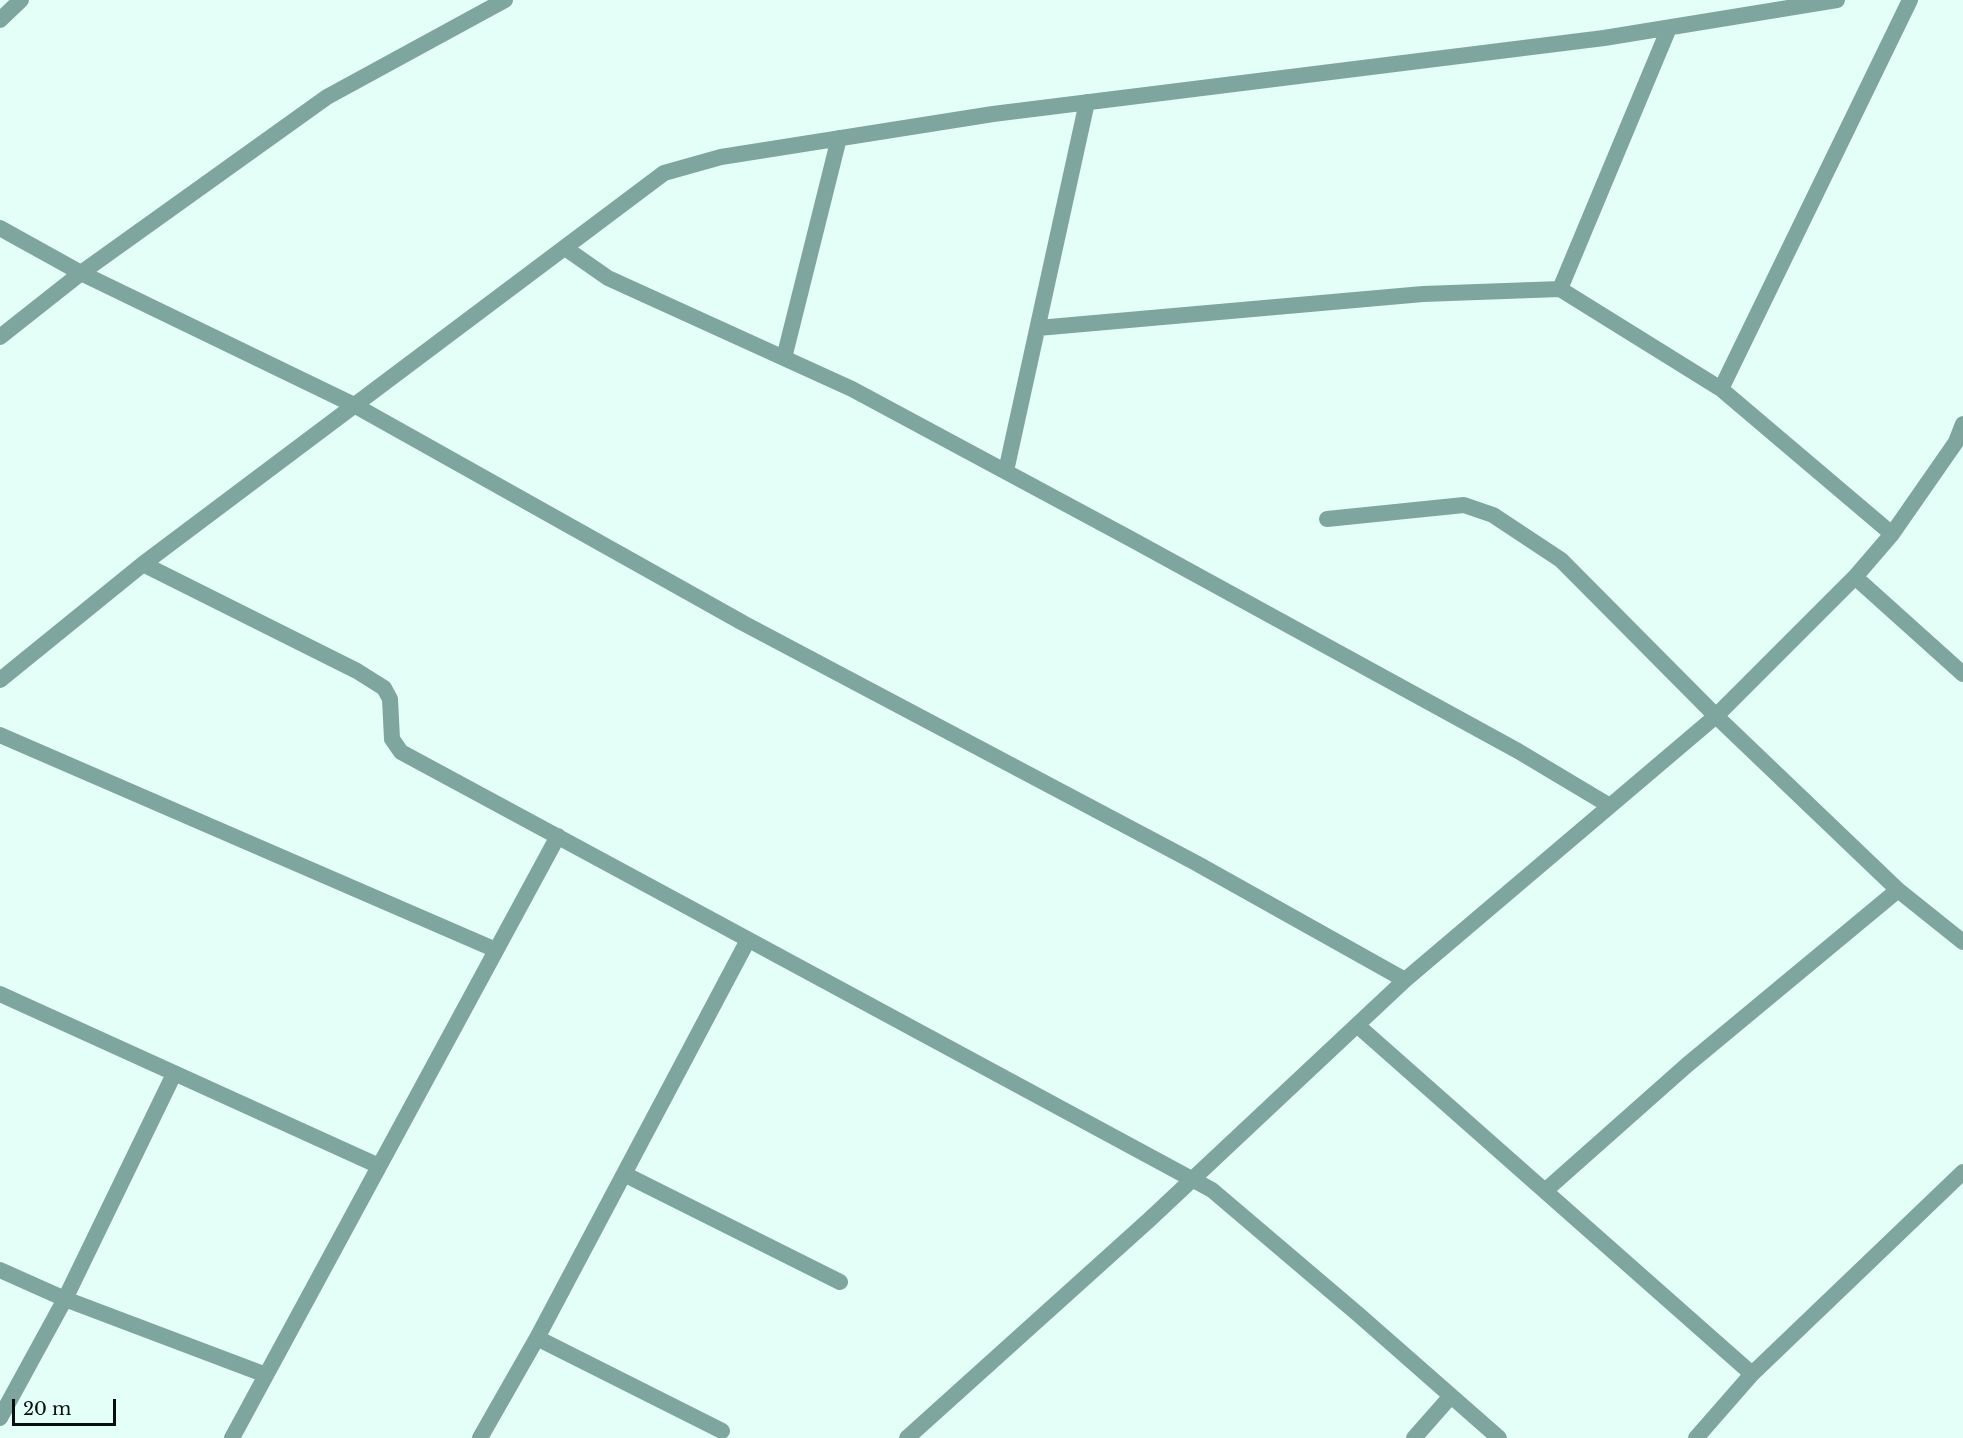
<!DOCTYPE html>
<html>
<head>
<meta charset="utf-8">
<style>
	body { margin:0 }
	#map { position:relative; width:1963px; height:1438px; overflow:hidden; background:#e4fff8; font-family:"Libre Baskerville",serif }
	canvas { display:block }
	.scale { position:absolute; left:12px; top:1399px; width:104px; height:27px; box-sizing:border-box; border:3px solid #060f0d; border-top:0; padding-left:8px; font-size:18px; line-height:21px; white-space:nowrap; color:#060f0d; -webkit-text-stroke:4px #e4fff8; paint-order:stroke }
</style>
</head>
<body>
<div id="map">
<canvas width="1963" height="1438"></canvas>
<div class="scale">20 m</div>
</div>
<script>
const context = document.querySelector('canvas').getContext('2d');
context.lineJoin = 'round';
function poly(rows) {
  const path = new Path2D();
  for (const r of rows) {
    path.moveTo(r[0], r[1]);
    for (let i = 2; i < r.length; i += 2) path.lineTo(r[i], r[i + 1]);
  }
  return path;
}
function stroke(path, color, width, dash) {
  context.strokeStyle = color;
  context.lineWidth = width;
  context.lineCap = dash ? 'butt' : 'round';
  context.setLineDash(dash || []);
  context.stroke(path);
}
stroke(poly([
	[0,20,21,0],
	[0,228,81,273,354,405,743,623,1196,863,1405,980],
	[565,248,608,278,852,389,1131,539,1518,751,1610,806],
	[1560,289,1721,389,1892,534],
	[1038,328,1423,294,1560,289,1669,28],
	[784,358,839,138],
	[1721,389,1910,0],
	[1006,471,1087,102],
	[1327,519,1464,505,1493,515,1561,560,1716,716,1898,890,1963,942],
	[143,564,357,671,384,688,390,699,392,739,401,752,1212,1190,1359,1315,1499,1438],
	[1855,577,1963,674],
	[0,680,143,564,664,173,721,157,993,114,1604,38,1837,0],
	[0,735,496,950],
	[0,994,379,1166],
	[1357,1025,1752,1374],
	[624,1174,840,1282],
	[1546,1190,1687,1065,1898,890],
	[0,1270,65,1299,266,1375],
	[537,1338,722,1431],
	[0,1418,65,1299,174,1074],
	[232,1438,558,836],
	[480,1438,537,1338,748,940],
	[907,1438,1149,1220,1405,980,1716,716,1855,577,1892,534,1956,442,1963,424],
	[1414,1438,1451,1396],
	[1696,1438,1752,1374,1963,1172]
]), '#7fa69e', 16);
stroke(poly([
	[0,337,81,273,327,97,505,0]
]), '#7fa69e', 16);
</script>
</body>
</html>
